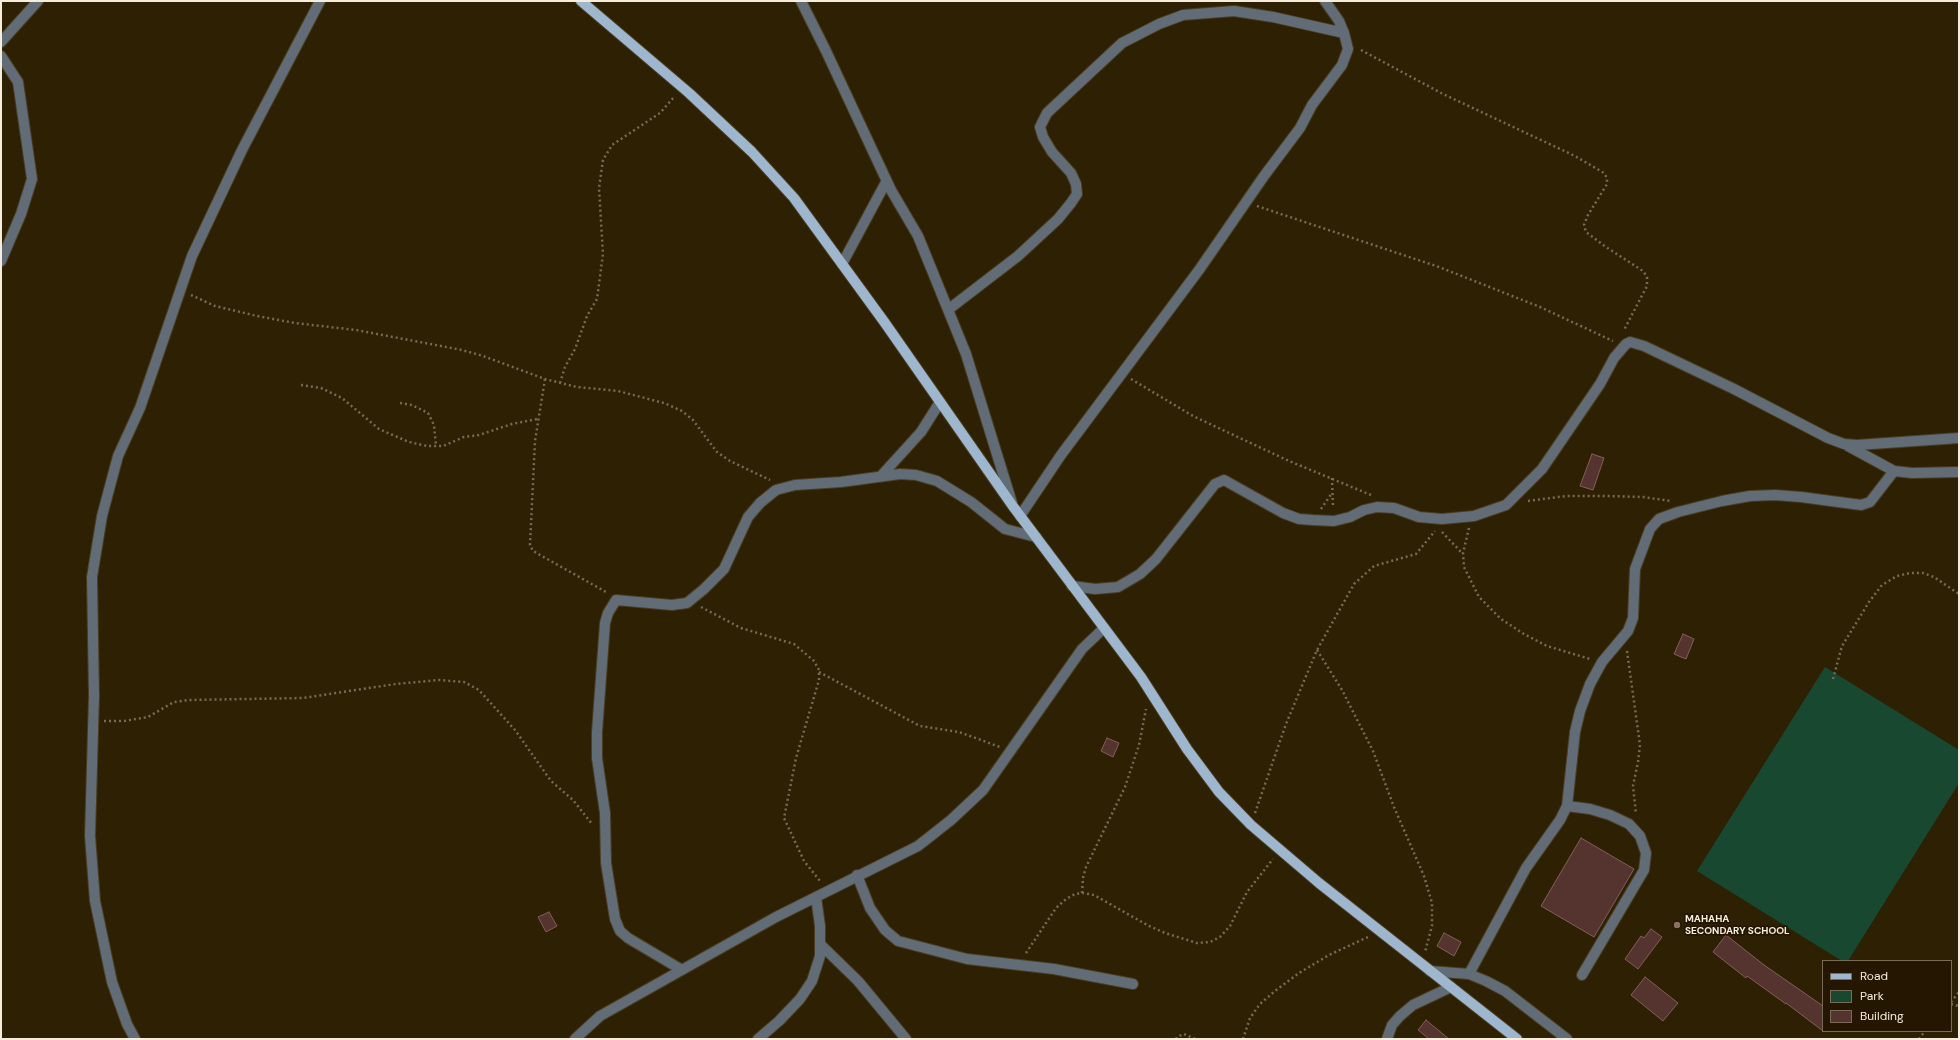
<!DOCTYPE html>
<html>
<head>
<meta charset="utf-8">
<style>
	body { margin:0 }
	#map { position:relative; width:1960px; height:1040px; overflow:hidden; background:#2e2002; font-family:"DM Sans",sans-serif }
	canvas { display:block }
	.frame { position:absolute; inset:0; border:2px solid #f6eddc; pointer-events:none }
	.legend { position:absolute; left:1822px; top:960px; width:130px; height:72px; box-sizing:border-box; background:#241600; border:1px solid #786c58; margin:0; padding:5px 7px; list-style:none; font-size:12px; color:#f6eddc }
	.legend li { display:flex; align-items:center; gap:8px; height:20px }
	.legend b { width:20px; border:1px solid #786c58 }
</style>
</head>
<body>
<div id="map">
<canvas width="1960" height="1040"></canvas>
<div class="frame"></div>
<ul class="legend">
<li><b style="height:5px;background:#9fb7ce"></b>Road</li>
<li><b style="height:11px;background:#184830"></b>Park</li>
<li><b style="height:11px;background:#55332e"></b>Building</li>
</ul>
</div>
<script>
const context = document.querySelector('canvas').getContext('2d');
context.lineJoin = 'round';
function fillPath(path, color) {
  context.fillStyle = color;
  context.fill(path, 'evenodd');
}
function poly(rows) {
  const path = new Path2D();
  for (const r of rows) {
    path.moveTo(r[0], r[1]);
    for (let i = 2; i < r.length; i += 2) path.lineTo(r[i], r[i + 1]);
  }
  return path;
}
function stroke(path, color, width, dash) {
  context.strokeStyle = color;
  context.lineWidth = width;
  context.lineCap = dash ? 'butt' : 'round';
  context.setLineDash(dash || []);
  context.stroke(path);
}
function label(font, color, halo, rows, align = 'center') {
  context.font = font + ' "DM Sans",sans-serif';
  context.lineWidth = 3.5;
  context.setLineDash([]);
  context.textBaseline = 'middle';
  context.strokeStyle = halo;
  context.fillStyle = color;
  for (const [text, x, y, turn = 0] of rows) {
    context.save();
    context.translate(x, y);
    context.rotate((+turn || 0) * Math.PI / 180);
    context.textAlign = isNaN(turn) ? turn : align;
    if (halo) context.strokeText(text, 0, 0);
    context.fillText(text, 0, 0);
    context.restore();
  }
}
fillPath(poly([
	[1825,667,1959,750,1959,783,1848,961,1842,961,1697,871]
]), '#184830');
const building = poly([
	[1592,454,1604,458,1593,490,1580,486,1592,454],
	[1683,634,1694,639,1686,659,1674,654,1683,634],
	[1107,738,1119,743,1113,757,1101,751,1107,738],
	[1581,838,1634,869,1594,937,1541,906,1581,838],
	[549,912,557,926,546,932,538,917,549,912],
	[1651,929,1662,937,1638,969,1625,959,1641,936,1644,938,1651,929],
	[1444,933,1461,942,1454,956,1437,946,1444,933],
	[1726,935,1764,965,1823,1006,1823,1031,1786,1003,1786,1004,1747,976,1746,978,1713,952,1726,935],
	[1645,977,1678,1003,1663,1021,1631,995,1645,977],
	[1426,1020,1449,1039,1429,1039,1418,1030,1426,1020]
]);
fillPath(building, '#55332e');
stroke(building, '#835f59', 1);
const minor = poly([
	[801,1,826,51,891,190,918,236,966,354,1012,503],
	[1,42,38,1],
	[1,56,18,82,32,179,21,214,1,261],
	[842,264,886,182],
	[949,309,1018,256,1058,219,1071,203,1077,194,1076,184,1071,173,1052,152,1043,137,1040,127,1047,113,1122,43,1159,24,1183,15,1234,11,1273,17,1344,33],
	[1848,446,1894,471,1912,473,1959,472],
	[881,476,921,432,940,402],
	[1020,516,1061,455,1199,270,1264,176,1300,128,1312,105,1342,65,1348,49,1344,33,1339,21,1325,1],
	[1072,586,1095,589,1118,587,1140,574,1156,559,1215,484,1224,480,1283,513,1299,519,1313,520,1334,521,1350,517,1364,510,1377,507,1394,508,1419,517,1442,519,1474,516,1506,505,1542,469,1600,384,1614,358,1626,344,1630,342,1644,346,1734,389,1828,438,1844,444,1857,445,1959,438],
	[1567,806,1590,809,1610,815,1629,824,1640,836,1646,853,1644,870,1582,975],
	[857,875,870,908,885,930,898,941,967,959,1054,969,1133,984],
	[820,944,858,981,906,1039],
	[682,970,628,938,620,931,615,919,606,863,605,813,597,758,597,732,605,623,608,613,616,600,672,605,687,603,704,589,724,569,748,517,760,503,776,490,795,485,841,482,900,474,916,475,937,481,971,502,1005,529,1036,537],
	[1430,971,1469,974,1486,981,1505,991,1567,1039],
	[1469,974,1526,868,1560,820,1567,806,1575,732,1580,711,1590,684,1602,662,1628,631,1633,618,1635,569,1650,529,1659,519,1678,512,1722,501,1750,496,1775,495,1801,497,1861,505,1870,502,1894,471],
	[135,1039,127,1024,112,982,95,901,90,836,94,696,92,577,102,516,118,456,140,408,192,256,242,150,320,1],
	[575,1039,600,1016,776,917,918,846,951,820,983,790,1082,649,1104,628],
	[758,1039,779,1021,800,999,812,981,820,956,820,926,816,897],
	[1387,1039,1392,1025,1400,1016,1413,1005,1451,987]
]);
const major = poly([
	[581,1,689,93,752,152,794,198,885,323,1012,505,1141,677,1187,749,1219,792,1251,825,1319,883,1517,1039]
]);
stroke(minor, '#4a3d21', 12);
stroke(major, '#4a3d21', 12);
stroke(poly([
	[1361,50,1443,94,1575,156,1604,173,1607,178,1607,184,1588,215,1584,225,1586,232,1606,247,1643,271,1647,277,1647,286,1624,330],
	[1257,206,1439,267,1540,307,1613,341],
	[191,295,215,306,257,316,295,323,356,330,462,350,483,356,545,379,577,387,618,391,664,403,682,411,693,420,717,452,730,461,770,480],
	[545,379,535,441,530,545,533,551,606,592],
	[1131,379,1193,416,1289,461,1371,495],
	[560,383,565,367,575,349,587,316,597,299,603,254,599,188,603,160,612,145,660,113,674,97],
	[301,385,321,388,342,398,379,429,409,442,427,446,443,446,464,437,479,435,512,424,537,419],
	[400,403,412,405,428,413,434,425,436,446],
	[1332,478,1333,508],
	[1528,501,1566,496,1607,496,1643,497,1671,501],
	[1321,509,1332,493],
	[1469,528,1463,553,1464,567,1479,597,1501,619,1524,634,1547,646,1590,659],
	[1442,532,1462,553],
	[701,607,741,628,794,644,814,661,819,670,819,680,796,758,784,818,804,861,820,881],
	[1317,650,1342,690,1373,751,1394,807,1424,876,1432,903,1432,926,1425,952],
	[1627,651,1640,745,1638,762,1633,786,1636,814],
	[819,672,920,726,959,732,1000,747],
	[1833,679,1842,646,1869,602,1882,585,1897,576,1910,573,1923,573,1934,577,1959,594],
	[104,721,124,721,148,717,174,702,189,700,303,698,396,684,439,680,464,682,479,690,515,730,551,781,573,800,592,824],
	[1255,813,1286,724,1317,650,1354,584,1374,566,1416,554,1435,531],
	[1082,893,1083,878,1086,867,1125,787,1139,745,1146,709],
	[1026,953,1056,908,1066,899,1075,894,1083,893,1094,895,1149,926,1165,933,1197,943,1210,942,1220,937,1230,926,1247,892,1273,859],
	[1951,1002,1959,992],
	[1951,1004,1959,1006],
	[1176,1039,1177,1037,1184,1034,1195,1039],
	[1243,1039,1250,1018,1260,1004,1275,991,1299,973,1329,955,1368,937],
	[1919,1039,1925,1031]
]), '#776b52', 2.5, [2, 3]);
stroke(minor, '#616c77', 10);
stroke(major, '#9fb7ce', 10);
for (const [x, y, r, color] of [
	[1677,925,4,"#8d6e63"]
]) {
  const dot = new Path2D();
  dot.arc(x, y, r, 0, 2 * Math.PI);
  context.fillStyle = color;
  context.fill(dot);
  stroke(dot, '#241600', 1.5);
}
label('bold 10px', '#f6eddc', '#241600', [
	["MAHAHA",1685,919],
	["SECONDARY SCHOOL",1685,931]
], 'left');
</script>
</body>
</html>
